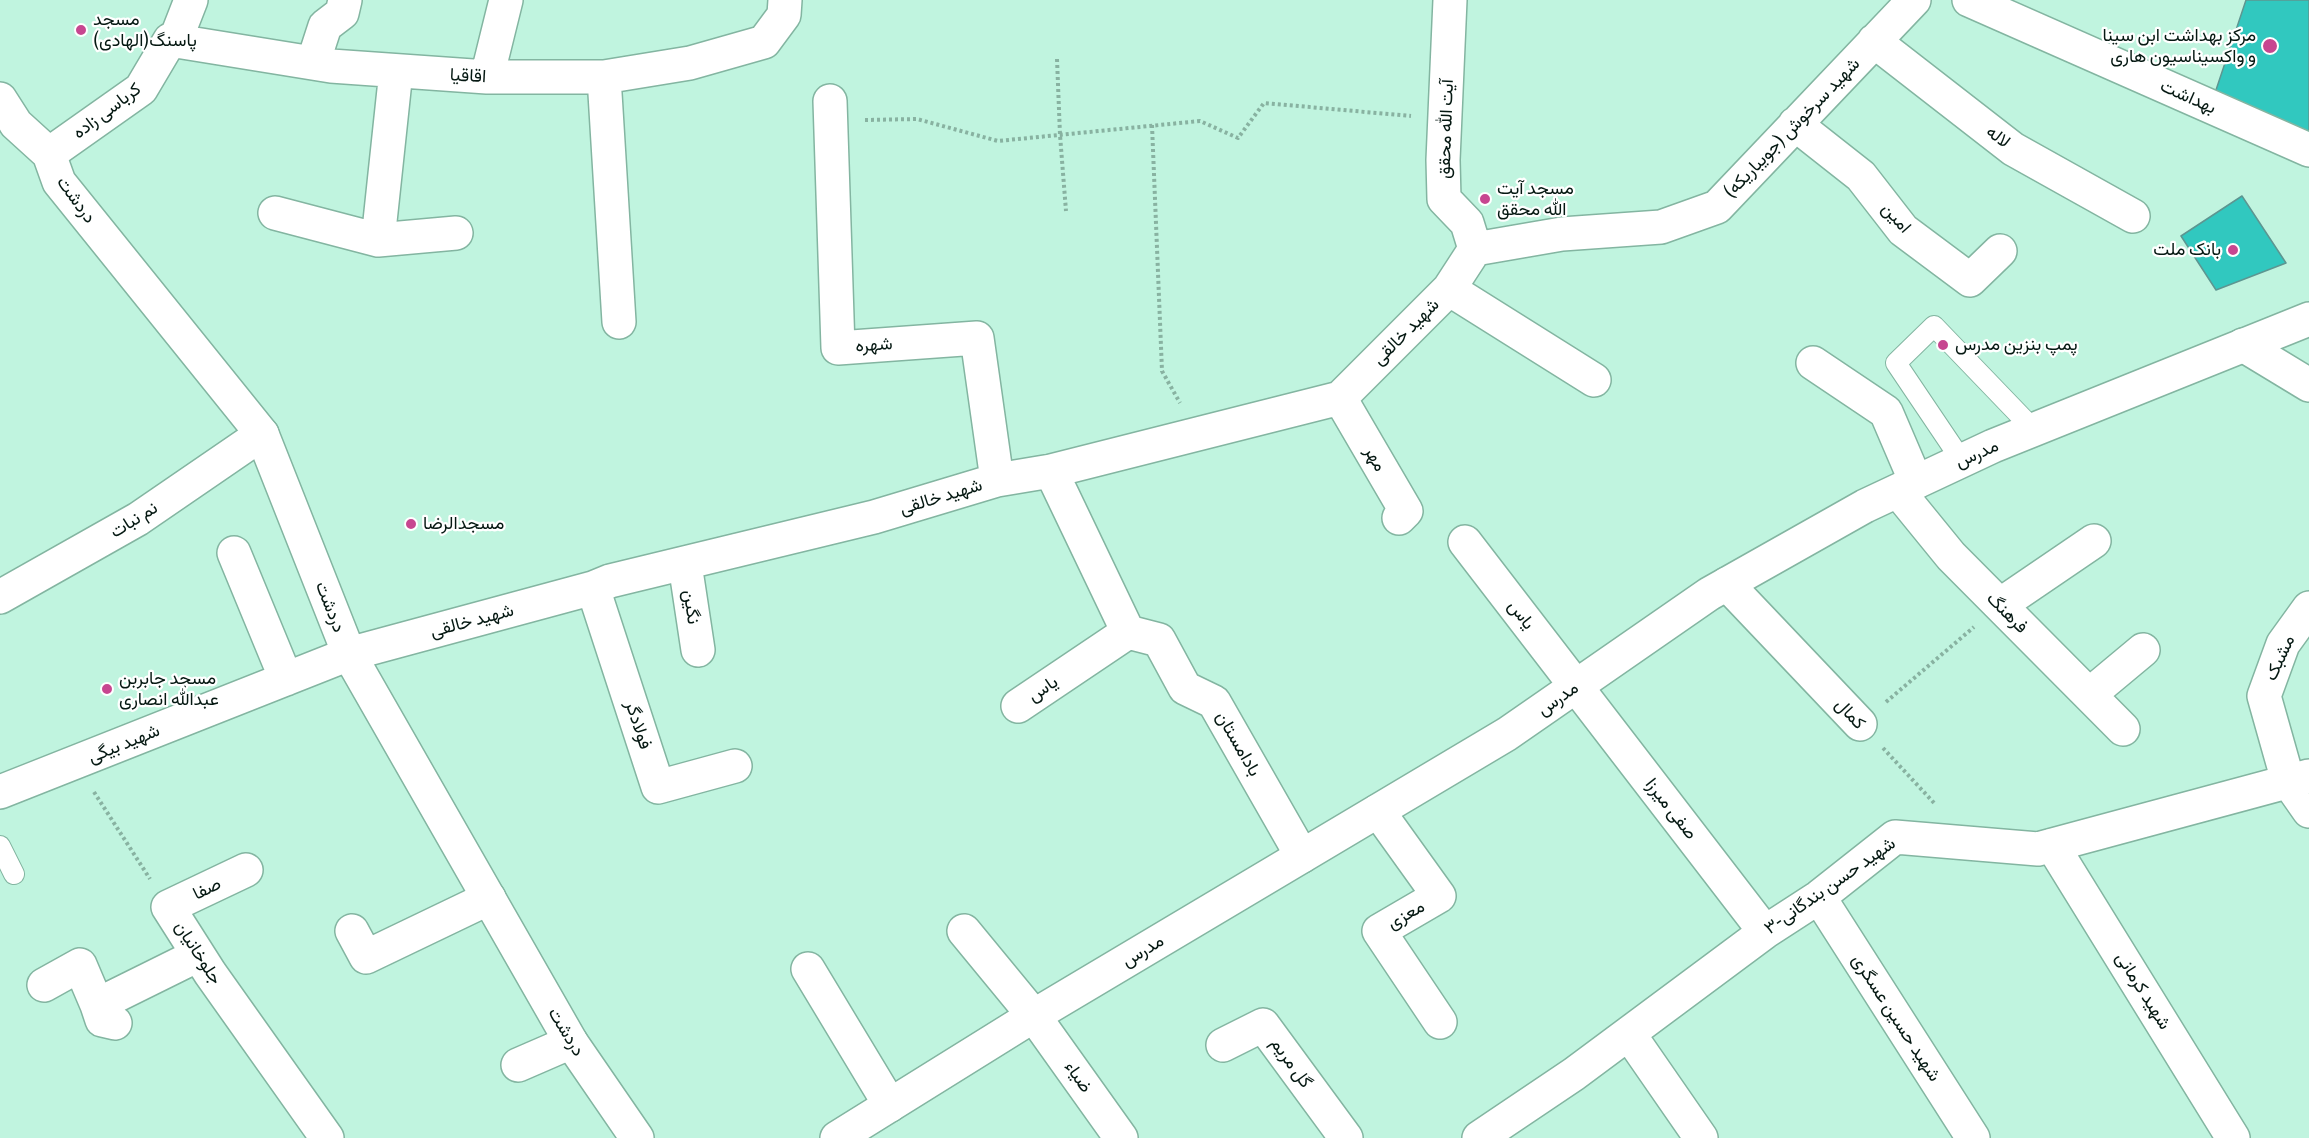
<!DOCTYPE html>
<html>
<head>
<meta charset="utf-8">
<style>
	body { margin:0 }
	canvas { display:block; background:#c0f4df }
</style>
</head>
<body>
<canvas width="2309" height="1138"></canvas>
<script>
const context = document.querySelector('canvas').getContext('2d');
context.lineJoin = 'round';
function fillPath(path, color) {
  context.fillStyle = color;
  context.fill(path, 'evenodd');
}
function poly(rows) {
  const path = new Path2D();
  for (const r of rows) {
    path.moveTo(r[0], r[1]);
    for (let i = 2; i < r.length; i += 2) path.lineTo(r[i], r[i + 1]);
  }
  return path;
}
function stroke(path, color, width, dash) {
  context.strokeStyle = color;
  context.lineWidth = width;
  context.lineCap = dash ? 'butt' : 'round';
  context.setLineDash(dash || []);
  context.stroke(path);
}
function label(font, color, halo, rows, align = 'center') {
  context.font = font + ' Literata,Vazirmatn,serif';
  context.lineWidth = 4.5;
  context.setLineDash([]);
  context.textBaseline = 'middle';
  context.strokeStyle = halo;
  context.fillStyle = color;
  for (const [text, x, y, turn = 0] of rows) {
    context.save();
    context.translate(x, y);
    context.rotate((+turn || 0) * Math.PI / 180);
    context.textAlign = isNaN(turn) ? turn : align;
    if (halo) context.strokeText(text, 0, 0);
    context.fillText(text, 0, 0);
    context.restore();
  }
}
const building = poly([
	[2246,0,2309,0,2309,137,2215,93,2246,0],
	[2242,196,2286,263,2216,290,2181,236,2242,196]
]);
fillPath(building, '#31c8bf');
stroke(building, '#5d9691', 1.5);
const service = poly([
	[1962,461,1896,363,1934,326,2034,430],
	[0,846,14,874]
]);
const minor = poly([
	[1450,0,1443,160,1444,199,1467,223,1475,249],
	[1969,0,2309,150],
	[170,40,331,66,487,77,604,77,690,63,764,42,784,15,785,0],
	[1874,41,2013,149,2133,216],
	[313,63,325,26,342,13,345,0],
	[487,77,506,0],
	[604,77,619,322],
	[830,101,838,348,977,338,997,480],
	[1795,124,1861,176,1903,230,1970,280,2000,251],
	[49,154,141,89,170,40,177,36,191,0],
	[275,213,378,240,456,233],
	[378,240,396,71],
	[1475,249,1562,234,1661,227,1717,207,1914,0],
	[1449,289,1594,380],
	[2243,345,2309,385],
	[1813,363,1886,412,1916,482],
	[1340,398,1406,511,1399,518],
	[1051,471,1128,632,1159,640,1185,688,1214,702,1302,856],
	[1898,491,1951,556,2123,729],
	[1465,542,1765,932],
	[234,553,286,679],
	[685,564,698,650],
	[1727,584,1860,724],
	[593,588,658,787,735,766],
	[0,597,138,519,262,434],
	[2000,605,2094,541],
	[2309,608,2283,644,2264,696,2288,781,2309,811],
	[2089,695,2143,650],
	[1018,706,1128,632],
	[0,792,349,654,593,588,610,581,874,517,997,480,1051,471,1340,398,1449,289,1475,249],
	[1378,811,1439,896,1379,931,1440,1022],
	[2052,845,2233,1138],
	[246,870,168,907,210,973,327,1138],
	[1819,897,1973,1138],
	[352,931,366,957,489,898],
	[964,931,1034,1016,1121,1138],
	[808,969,890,1105],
	[44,985,80,965,97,1005],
	[115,1023,102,1020,97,1005,198,955],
	[1629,1034,1701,1138],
	[1223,1045,1263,1025,1346,1138],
	[518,1065,571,1042],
	[1479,1138,1574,1074,1765,932,1819,897,1895,837,2038,849,2309,776]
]);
const tertiary = poly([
	[0,99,16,124,49,154,59,182,262,434,349,654,571,1042,637,1138]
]);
const secondary = poly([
	[837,1138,1025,1021,1507,734,1709,594,1865,506,1993,446,2309,319]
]);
stroke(service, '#83b5a1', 22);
stroke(minor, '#83b5a1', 36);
stroke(tertiary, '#83b5a1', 36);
stroke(secondary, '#83b5a1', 36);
stroke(poly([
	[1057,59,1060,135,1066,211],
	[865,120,917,119,998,141,1200,121,1238,138,1264,103,1411,116],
	[1152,125,1162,371,1180,403],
	[1886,702,1974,627],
	[1883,748,1935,804],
	[94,792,150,879]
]), '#88b2a1', 4, [3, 3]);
stroke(service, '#fff', 20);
stroke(minor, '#fff', 33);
stroke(tertiary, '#fff', 33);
stroke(secondary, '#fff', 33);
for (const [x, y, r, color] of [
	[81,30,6,"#c74690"],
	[2270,46,8,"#c74690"],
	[1485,199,6,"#c74690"],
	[2233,250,6,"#c74690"],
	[1943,345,6,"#c74690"],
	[411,524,6,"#c74690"],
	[107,689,6,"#c74690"]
]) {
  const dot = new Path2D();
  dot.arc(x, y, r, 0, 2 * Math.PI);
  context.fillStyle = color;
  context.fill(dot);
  stroke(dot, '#fff', 2);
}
label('18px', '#051812', '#fff', [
	["مسجد",93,20],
	["پاسنگ(الهادی)",93,41],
	["مرکز بهداشت ابن سینا",2256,36,"right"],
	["و واکسیناسیون هاری",2256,57,"right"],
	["مسجد آیت",1497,189],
	["الله محقق",1497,210],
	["بانک ملت",2221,250,"right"],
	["پمپ بنزین مدرس",1955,345],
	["مسجدالرضا",423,524],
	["مسجد جابربن",119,679],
	["عبدالله انصاری",119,700]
], 'left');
label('18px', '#051812', '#fff', [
	["اقاقیا",468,76,3],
	["بهداشت",2188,97,24],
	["کرباسی زاده",107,111,-37],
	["شهید سرخوش (جویباریکه)",1792,128,-46],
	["آیت الله محقق",1446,129,-88],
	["لاله",1998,137,37],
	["دردشت",76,200,54],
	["امین",1896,218,48],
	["شهید خالقی",1406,332,-45],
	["شهره",874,345,-4],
	["مدرس",1977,454,-24],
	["مهر",1375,459,60],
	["شهید خالقی",941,497,-17],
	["نم نبات",134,520,-32],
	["دردشت",330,607,69],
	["نگین",691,607,82],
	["فرهنگ",2007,613,45],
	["یاس",1521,615,52],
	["شهید خالقی",472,621,-15],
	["مشبک",2280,658,-65],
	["یاس",1043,689,-34],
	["مدرس",1558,699,-35],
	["کمال",1850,714,47],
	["فولادگر",638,725,72],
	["شهید بیگی",124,744,-22],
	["بادامستان",1238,744,60],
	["صفی میرزا",1671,809,52],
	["۳-شهید حسن بندگانی",1830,886,-35],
	["صفا",207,889,-26],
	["معزی",1406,915,-30],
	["مدرس",1143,951,-31],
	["جلوخانیان",198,953,57],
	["شهید کرمانی",2143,991,58],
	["شهید حسین عسگری",1896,1018,57],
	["دردشت",566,1032,59],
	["گل مریم",1291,1063,54],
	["ضیاء",1078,1077,55]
]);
</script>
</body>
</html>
